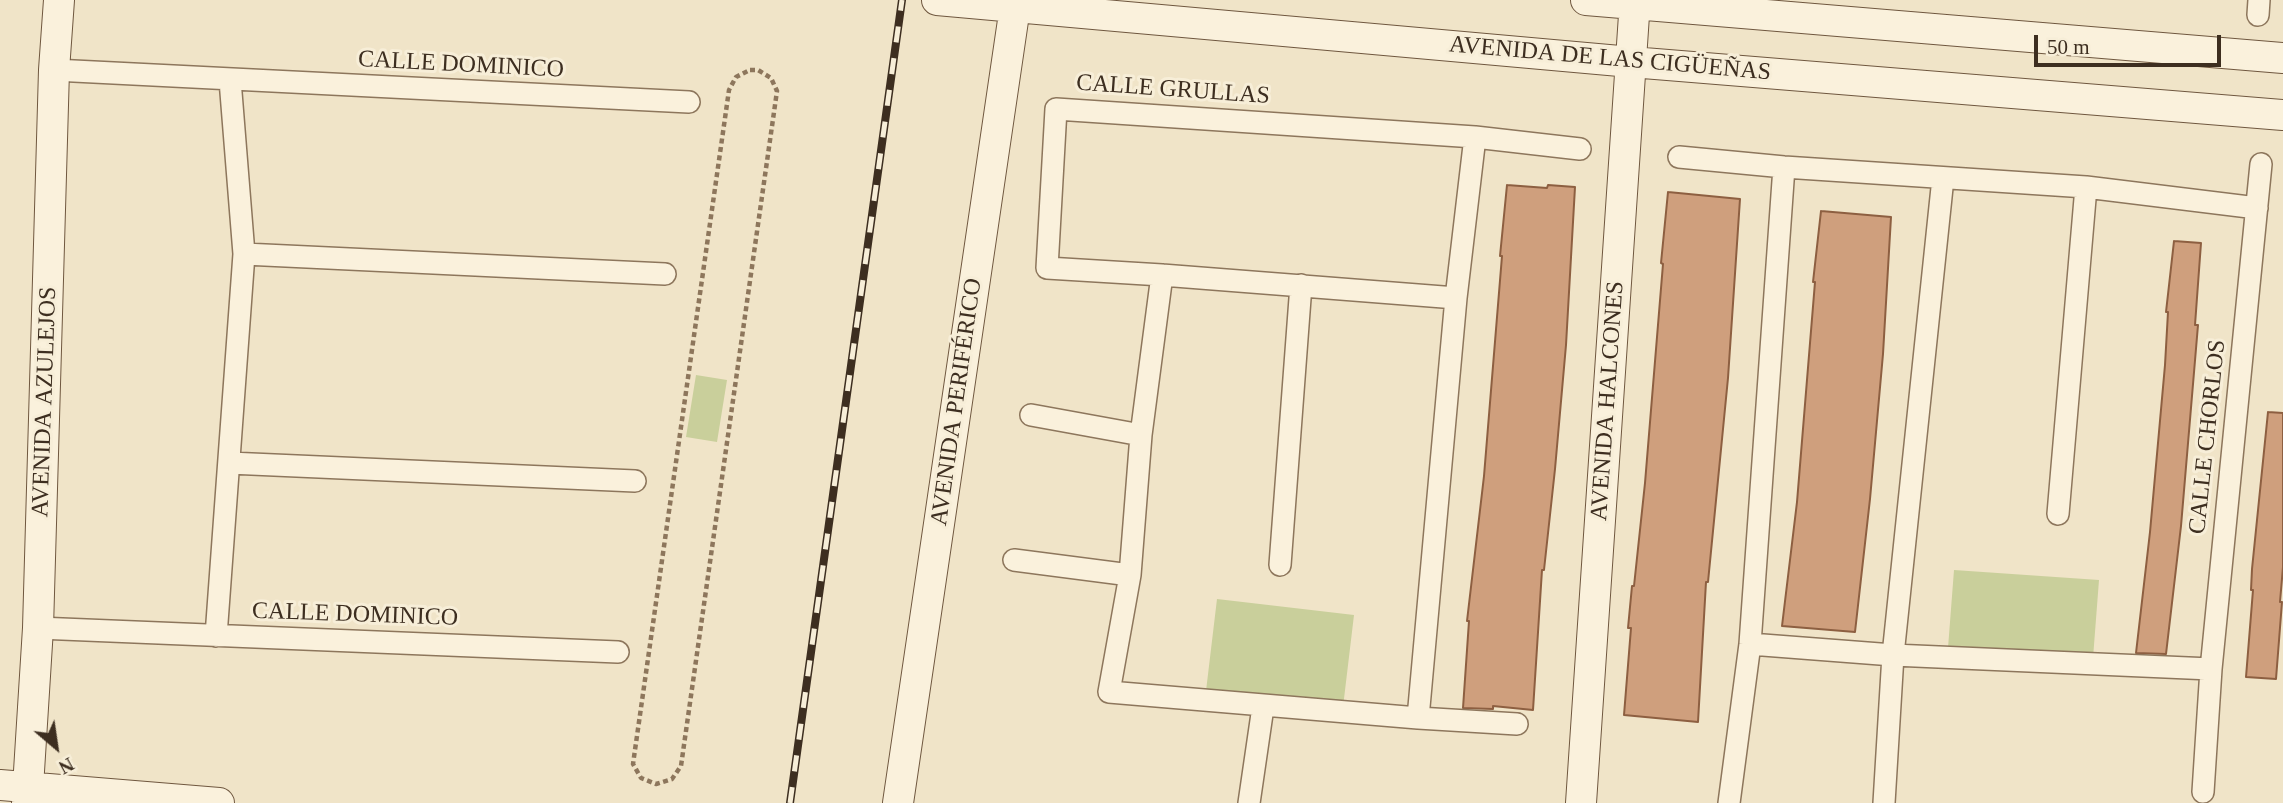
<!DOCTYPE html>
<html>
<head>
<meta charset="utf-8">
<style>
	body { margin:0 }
	#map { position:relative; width:2283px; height:803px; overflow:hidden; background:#f0e4c8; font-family:"Times New Roman",serif }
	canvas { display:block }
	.north { position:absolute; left:21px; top:712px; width:70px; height:70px; -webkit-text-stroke:5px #f7eed8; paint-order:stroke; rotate:151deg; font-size:19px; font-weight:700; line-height:28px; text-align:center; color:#3d2e20 }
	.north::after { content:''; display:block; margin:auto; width:24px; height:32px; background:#3d2e20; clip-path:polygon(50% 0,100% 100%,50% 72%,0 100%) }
	.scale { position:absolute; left:2034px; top:35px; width:187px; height:32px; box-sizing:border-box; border:4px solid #3d2e20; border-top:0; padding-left:9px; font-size:21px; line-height:24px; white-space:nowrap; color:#3d2e20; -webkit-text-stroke:5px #f7eed8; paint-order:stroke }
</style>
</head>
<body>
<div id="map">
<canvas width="2283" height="803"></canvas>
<div class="north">N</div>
<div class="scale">50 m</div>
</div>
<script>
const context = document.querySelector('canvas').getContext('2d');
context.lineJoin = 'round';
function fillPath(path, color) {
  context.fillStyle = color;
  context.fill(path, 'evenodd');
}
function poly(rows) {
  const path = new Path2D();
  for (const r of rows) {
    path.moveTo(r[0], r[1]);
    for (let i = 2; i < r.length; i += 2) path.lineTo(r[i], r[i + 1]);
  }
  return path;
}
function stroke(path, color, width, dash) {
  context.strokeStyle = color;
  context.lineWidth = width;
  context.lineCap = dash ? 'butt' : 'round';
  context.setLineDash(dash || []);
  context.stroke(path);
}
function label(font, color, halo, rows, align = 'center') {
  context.font = font + ' "Times New Roman",serif';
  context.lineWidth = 6;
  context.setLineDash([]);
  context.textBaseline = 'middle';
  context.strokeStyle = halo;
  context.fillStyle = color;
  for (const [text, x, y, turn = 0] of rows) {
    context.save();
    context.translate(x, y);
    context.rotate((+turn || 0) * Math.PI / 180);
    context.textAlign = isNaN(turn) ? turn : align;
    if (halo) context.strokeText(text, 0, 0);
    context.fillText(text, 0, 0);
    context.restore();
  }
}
fillPath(poly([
	[696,375,727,380,717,442,686,437],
	[1954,570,2099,580,2092,671,1947,661],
	[1217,599,1354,615,1343,707,1206,691]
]), '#c9cf9b');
const building = poly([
	[1507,185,1547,188,1548,185,1575,187,1566,345,1555,469,1544,570,1542,570,1533,710,1493,706,1493,709,1463,708,1469,621,1467,621,1484,476,1502,256,1500,256,1507,185],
	[1668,192,1740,199,1728,378,1708,582,1706,582,1698,722,1624,715,1631,628,1628,628,1632,586,1634,586,1645,483,1663,264,1661,263,1668,192],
	[1821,211,1891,217,1883,354,1870,499,1855,632,1782,626,1797,502,1815,282,1813,282,1821,211],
	[2174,241,2201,243,2195,325,2198,325,2181,526,2166,654,2136,653,2150,532,2165,365,2168,312,2166,312,2174,241],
	[2268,412,2283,413,2283,567,2280,602,2282,602,2276,679,2246,677,2253,590,2251,590,2252,569,2268,412]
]);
fillPath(building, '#cf9f7d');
stroke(building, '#8d5f41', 2);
const street = poly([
	[2258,15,2259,0],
	[54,70,689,102],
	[1056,109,1475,137,1456,298,1418,718,1109,692,1130,575,1141,435,1162,275,1047,268,1056,109],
	[1475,137,1580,149],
	[1679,157,1784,167,2086,187,2257,208],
	[244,254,665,274],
	[1162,275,1456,298],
	[1031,415,1141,435],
	[229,463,635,481],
	[2058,514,2086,187],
	[1014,560,1130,575],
	[1280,565,1301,285],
	[38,628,618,652],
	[216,636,244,254,230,80],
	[1750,644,1893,655,2211,669],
	[1418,718,1517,724],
	[2203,792,2211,669,2261,164],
	[1249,803,1263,707],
	[1729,803,1750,644,1784,167],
	[1884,803,1893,655,1943,178]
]);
const secondary = poly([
	[937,0,1631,62,2283,115],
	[1586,0,2283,58],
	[0,785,219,803],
	[27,803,38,628,54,70,59,0],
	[898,803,1016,0],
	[1581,803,1635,0]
]);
stroke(street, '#8d765c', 24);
stroke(secondary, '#6f573f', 32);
stroke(poly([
	[750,70,758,70,771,78,777,91,681,766,672,779,656,784,641,778,633,764,729,90,736,77,750,70]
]), '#8d765c', 4.5, [5, 3.5]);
stroke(street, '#faf1dc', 21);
stroke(secondary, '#faf1dc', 30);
const rail = poly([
	[790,803,902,0]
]);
stroke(rail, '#3d2e20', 8);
stroke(rail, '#f7eed8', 5, [16]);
label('24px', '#3d2e20', '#f7eed8', [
	["AVENIDA DE LAS CIGÜEÑAS",1610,59,5],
	["CALLE DOMINICO",461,65,3],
	["CALLE GRULLAS",1173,90,4],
	["AVENIDA HALCONES",1608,401,-86],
	["AVENIDA AZULEJOS",45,402,-88],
	["AVENIDA PERIFÉRICO",957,402,-82],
	["CALLE CHORLOS",2208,437,-84],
	["CALLE DOMINICO",355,615,2]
]);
</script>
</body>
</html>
